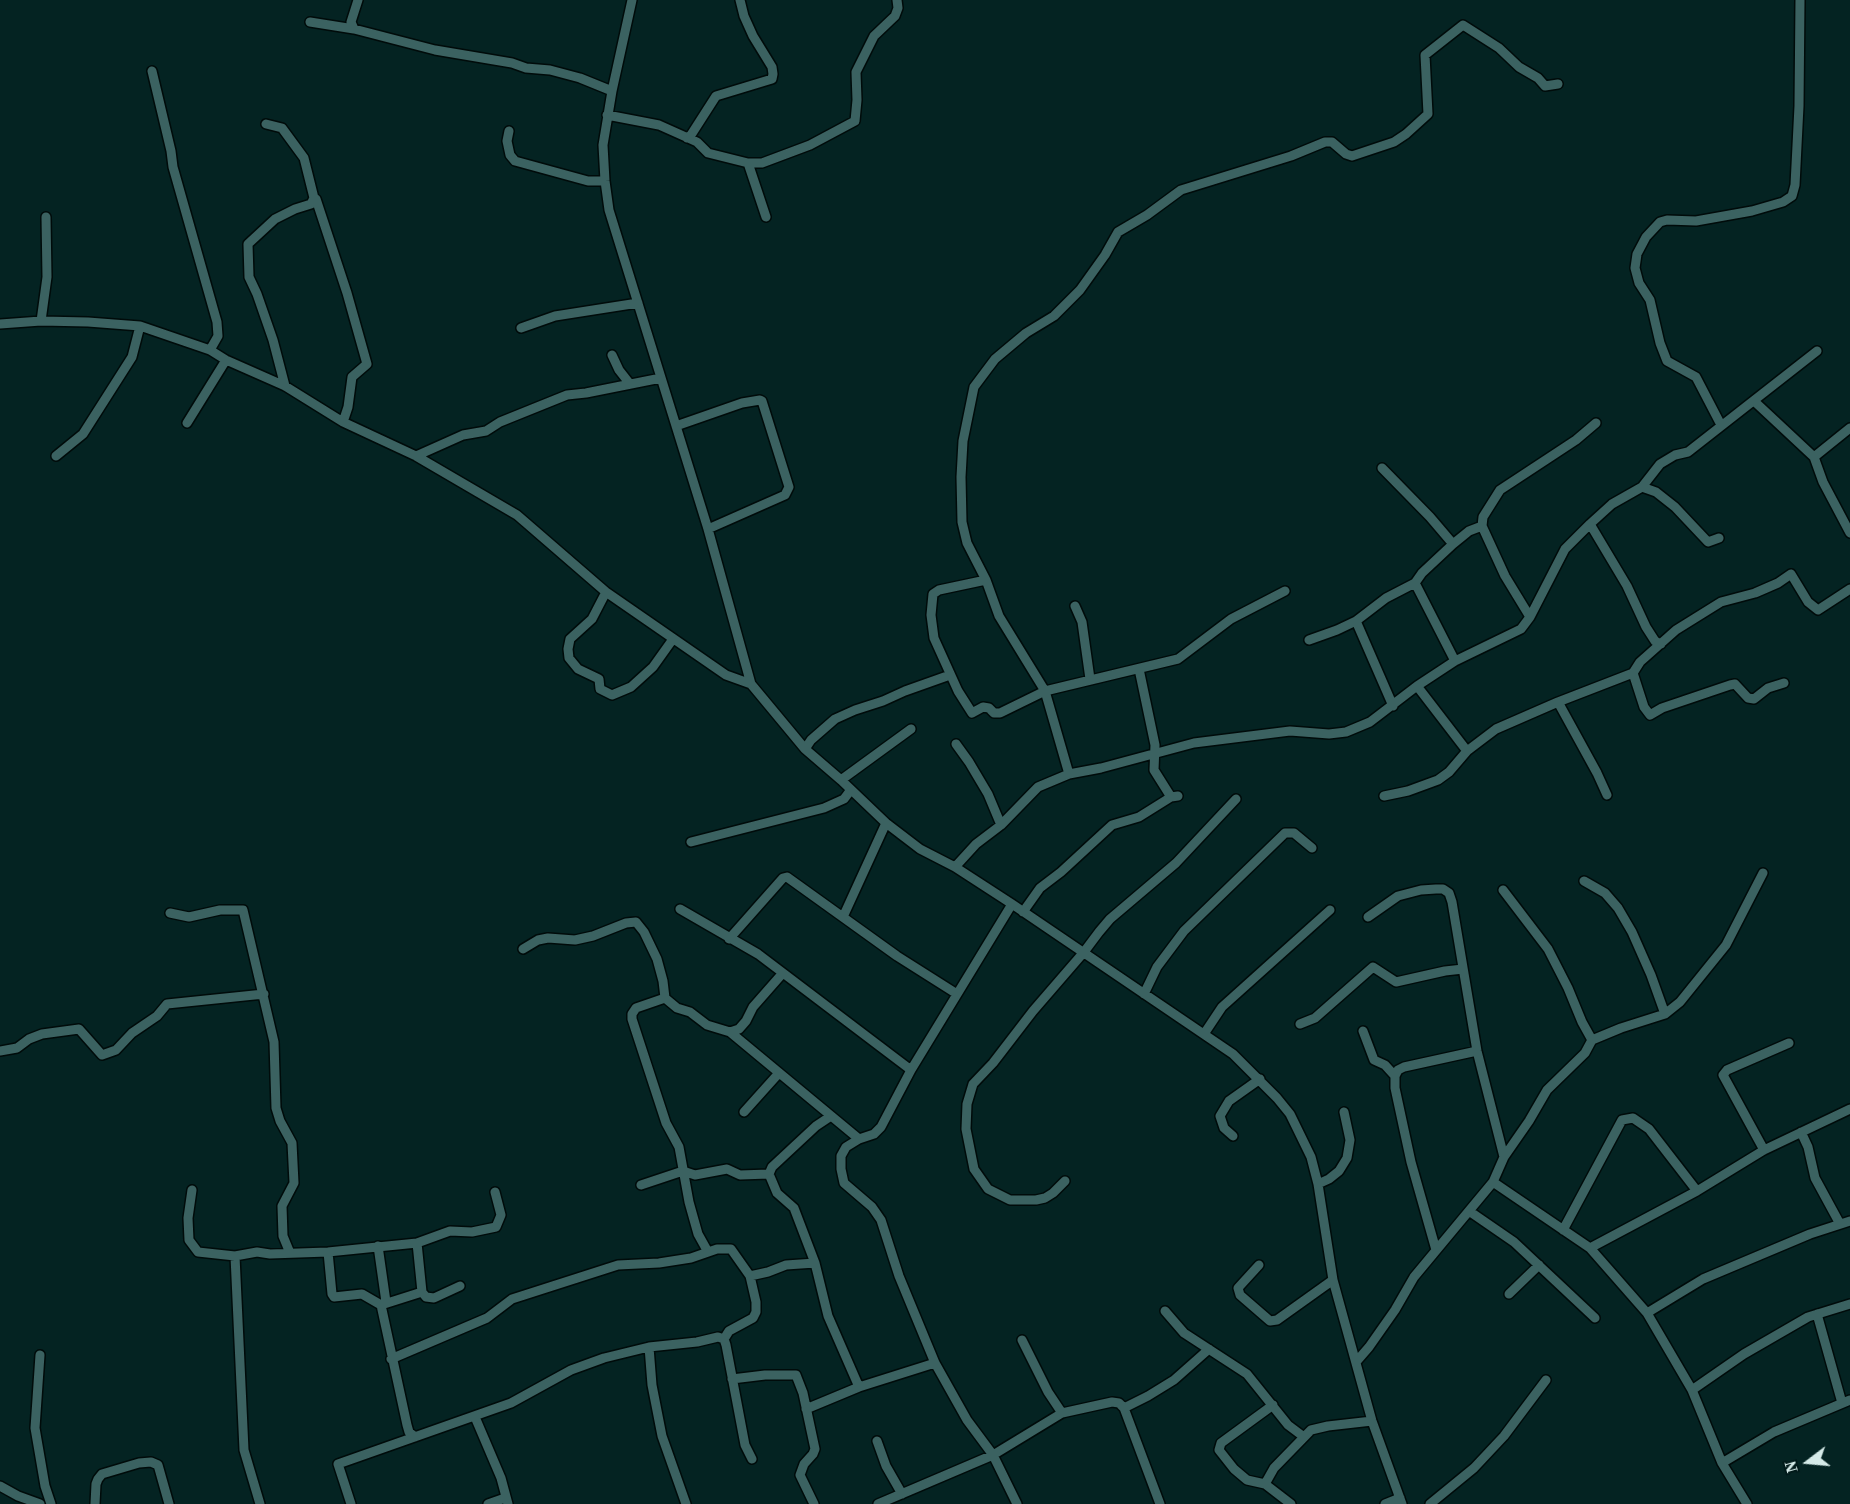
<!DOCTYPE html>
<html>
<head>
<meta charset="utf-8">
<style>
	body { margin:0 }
	#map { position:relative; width:1850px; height:1504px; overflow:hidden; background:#042322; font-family:"Source Serif 4",serif }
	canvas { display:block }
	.north { position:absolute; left:1778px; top:1432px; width:60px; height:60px; -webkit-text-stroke:4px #001919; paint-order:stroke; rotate:254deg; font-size:16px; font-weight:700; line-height:24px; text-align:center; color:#d5eae8 }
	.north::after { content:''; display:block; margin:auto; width:21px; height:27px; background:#d5eae8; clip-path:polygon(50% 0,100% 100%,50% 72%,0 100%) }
</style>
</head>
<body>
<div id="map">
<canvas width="1850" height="1504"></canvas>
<div class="north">N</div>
</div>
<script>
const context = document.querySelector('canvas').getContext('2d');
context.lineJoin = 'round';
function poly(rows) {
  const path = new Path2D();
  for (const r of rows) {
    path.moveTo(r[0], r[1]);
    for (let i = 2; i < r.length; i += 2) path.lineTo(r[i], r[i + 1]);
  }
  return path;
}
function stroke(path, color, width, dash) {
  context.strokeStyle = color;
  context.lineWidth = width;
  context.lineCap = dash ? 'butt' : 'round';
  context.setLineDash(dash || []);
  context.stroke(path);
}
const street = poly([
	[632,0,612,91,603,145,605,181,609,210,708,529,751,684,805,749,841,780,886,823,920,849,955,867,1012,904,1233,1054,1277,1098,1290,1114,1311,1157,1318,1184,1333,1280,1372,1421,1402,1504],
	[310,22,354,29,435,50,512,63,526,68,550,70,580,78,612,91],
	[354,29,351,22,358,0],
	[152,71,171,151,173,167,217,322,218,336,210,350],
	[607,115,659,125,697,142,708,153,748,163,762,163,810,145,855,121,857,100,856,72,874,36,895,16,898,8,897,0],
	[266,124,282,128,304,158,314,198,311,204,295,209,275,219,248,244,249,277,257,294,273,340,285,386],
	[509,131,507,141,510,155,515,161,588,181,605,181],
	[687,138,691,135,716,96,772,79,773,74,772,67,753,36,744,16,740,0],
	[748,163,766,217],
	[314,198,316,199,347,293,367,364,352,377,348,407,343,422],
	[41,321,47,277,46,217],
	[0,324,41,321,88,322,140,326,210,350,226,360,285,386,343,422,416,456,517,515,606,592,726,675,751,684],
	[521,328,555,316,638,303],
	[612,355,619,370,630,384],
	[1754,401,1814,457,1823,482,1850,533],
	[187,423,226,360],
	[1721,425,1696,377,1667,361,1660,343,1650,300,1639,283,1635,268,1637,254,1646,237,1660,222,1667,220,1696,221,1752,211,1783,202,1792,196,1795,185,1799,106,1800,0],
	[676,426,742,403,760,400,762,401,789,487,785,495,708,529],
	[56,456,83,434,132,357,140,326],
	[416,456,463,435,486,431,500,422,567,395,586,393,661,378],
	[1814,457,1850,428],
	[1382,468,1430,517,1453,544],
	[1642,487,1656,492,1675,507,1708,542,1719,538],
	[1590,524,1627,586,1646,627,1655,641,1661,644],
	[986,580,939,590,933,594,931,615,934,638,958,691,972,713,983,707,989,708,994,713,1000,713,1045,691,1178,659,1231,619,1285,591],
	[1415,583,1455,661],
	[606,592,592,619,570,639,568,649,569,658,578,669,599,679,600,689,612,695,631,687,653,667,673,639],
	[1075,606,1082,622,1090,679],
	[1530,617,1505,576,1482,526,1483,517,1500,490,1576,440,1596,423],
	[1356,621,1393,706],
	[1309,640,1337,630,1356,621,1386,598,1415,583,1422,573,1453,544,1469,531,1482,526],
	[1139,669,1155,745,1154,770,1171,797],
	[1633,673,1644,707,1650,715,1662,708,1730,685,1735,684,1748,698,1754,699,1768,688,1784,683],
	[1558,702,1597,773,1607,795],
	[956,744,969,762,988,794,1001,825],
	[805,749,811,740,835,719,855,710,883,701,905,691,950,675],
	[1467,751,1496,729,1558,702,1633,673,1640,662,1676,630,1721,602,1755,593,1778,583,1791,574,1808,602,1818,610,1850,589],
	[1069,774,1045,691,999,616,986,580,967,543,962,522,961,477,963,441,974,387,995,359,1026,333,1054,316,1080,290,1105,255,1118,232,1147,215,1181,190,1291,156,1325,142,1332,142,1346,154,1352,156,1394,142,1406,134,1428,114,1425,55,1463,25,1499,48,1519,67,1538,78,1545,86,1558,84],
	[841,780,911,729],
	[1384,796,1408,791,1438,780,1449,772,1467,751,1417,686],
	[691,842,824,808,844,799,850,791],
	[955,867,976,844,1001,825,1038,787,1069,774,1101,768,1194,743,1290,731,1329,734,1346,732,1370,722,1417,686,1455,661,1521,629,1530,617,1565,549,1590,524,1612,504,1642,487,1660,464,1675,455,1688,452,1817,351],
	[1584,881,1605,893,1618,908,1632,932,1651,975,1665,1014],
	[1503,890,1548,949,1568,988,1582,1022,1592,1040],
	[1012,904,911,1070,881,1127,874,1134,859,1139,846,1147,841,1156,841,1169,844,1183,872,1207,881,1220,899,1276,935,1363,967,1420,993,1455,1017,1504],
	[680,909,758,954,911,1070],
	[1023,912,1040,888,1061,872,1112,825,1139,817,1171,797,1178,796],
	[170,913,189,917,220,910,243,910,274,1042,276,1108,280,1121,292,1143,294,1183,282,1206,283,1236,290,1253],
	[843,917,886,823],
	[1368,917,1398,896,1421,890,1436,889,1443,889,1449,893,1452,902,1477,1051,1504,1157],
	[729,939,783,878,787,877,897,956,957,994],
	[523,949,538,940,548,938,575,940,593,936,626,923,636,922,644,932,657,959,663,981,665,998,677,1008,690,1012,707,1025,730,1032,859,1139],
	[1144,994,1157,967,1184,931,1285,833,1294,833,1312,848],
	[665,998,636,1008,632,1014,632,1019,666,1123,679,1147,689,1202,698,1234,708,1252],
	[1300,1024,1315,1018,1373,967,1396,982,1445,971,1463,969],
	[1363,1031,1374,1060,1385,1065,1395,1076],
	[730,1032,739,1029,746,1021,753,1007,782,974],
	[1204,1034,1222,1007,1330,910],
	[0,1051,17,1048,29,1039,42,1034,79,1029,102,1055,116,1050,132,1033,157,1016,167,1004,264,994],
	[744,1112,779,1073],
	[831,1116,816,1126,772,1167,769,1174,777,1193,794,1208,815,1263,828,1316,859,1387],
	[1801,1132,1808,1147,1815,1178,1840,1224],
	[1233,1136,1224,1128,1220,1116,1229,1101,1260,1079],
	[1764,1150,1723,1075,1727,1070,1789,1043],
	[1065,1181,1053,1193,1045,1198,1036,1200,1010,1200,988,1189,974,1169,966,1129,967,1104,973,1084,993,1063,1033,1011,1084,952,1099,932,1110,919,1176,863,1236,799],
	[1493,1182,1590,1248,1647,1313,1692,1390,1722,1463,1747,1504],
	[1318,1184,1329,1179,1339,1171,1347,1158,1350,1140,1344,1112],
	[641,1185,683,1171,695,1175,727,1169,740,1175,769,1174],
	[192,1190,188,1218,189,1240,198,1252,235,1256,257,1252,270,1254,328,1252,417,1243,450,1231,472,1232,496,1227,501,1215,495,1192],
	[1469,1211,1514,1242,1595,1318],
	[1563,1230,1622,1120,1633,1118,1649,1129,1697,1191],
	[417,1243,422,1292,426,1297,434,1298,460,1286],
	[378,1246,386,1302],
	[1590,1248,1697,1191,1764,1150,1850,1109],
	[1436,1250,1411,1162,1395,1088,1395,1076,1398,1070,1404,1067,1477,1051],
	[328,1252,332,1294,334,1297,362,1294,381,1305],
	[235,1256,244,1450,260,1504],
	[1259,1265,1238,1288,1240,1295,1270,1321,1277,1320,1333,1280],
	[1509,1294,1539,1265],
	[1165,1311,1184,1333,1247,1374,1288,1425,1304,1437],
	[1647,1313,1703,1279,1810,1234,1850,1221],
	[1817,1314,1842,1403],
	[724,1339,729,1331,753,1318,756,1312,756,1302,750,1276],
	[1022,1340,1048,1392,1062,1413],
	[649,1347,652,1385,662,1436,686,1504],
	[40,1355,35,1428,45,1486,51,1504],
	[391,1359,487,1318,512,1299,618,1265,659,1263,691,1258,717,1249,731,1249,750,1276,768,1272,786,1265,815,1263],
	[1356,1362,1369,1347,1395,1310,1414,1277,1493,1182,1504,1157,1529,1121,1547,1090,1585,1053,1592,1040,1621,1028,1665,1014,1680,1002,1726,945,1763,873],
	[732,1379,765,1375,796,1375,803,1393,815,1449,813,1454,804,1464,800,1475,814,1504],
	[1692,1390,1744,1354,1808,1317,1850,1304],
	[1273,1405,1221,1443,1219,1450,1234,1469,1247,1480,1265,1484,1291,1504],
	[1124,1408,1148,1396,1174,1380,1209,1349],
	[806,1409,859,1387,935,1363],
	[475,1417,501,1478,508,1504],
	[415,1437,409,1432,407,1425,381,1305,422,1292],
	[877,1441,886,1466,902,1494],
	[1722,1463,1774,1432,1850,1400],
	[1265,1484,1274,1468,1311,1430,1328,1426,1372,1421],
	[0,1486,18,1496,40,1504],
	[95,1504,96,1484,98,1479,102,1474,139,1463,151,1462,158,1465,169,1504],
	[351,1504,338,1464,511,1403,571,1370,604,1358,649,1347,697,1342,718,1337,724,1339,726,1345,745,1445,752,1459],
	[488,1504,505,1498],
	[878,1504,993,1455,1062,1413,1112,1402,1119,1403,1124,1408,1160,1504],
	[1385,1504,1400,1498],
	[1430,1504,1474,1468,1504,1436,1546,1380]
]);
stroke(street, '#000b0a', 12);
stroke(street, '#3b6261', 9);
</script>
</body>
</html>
